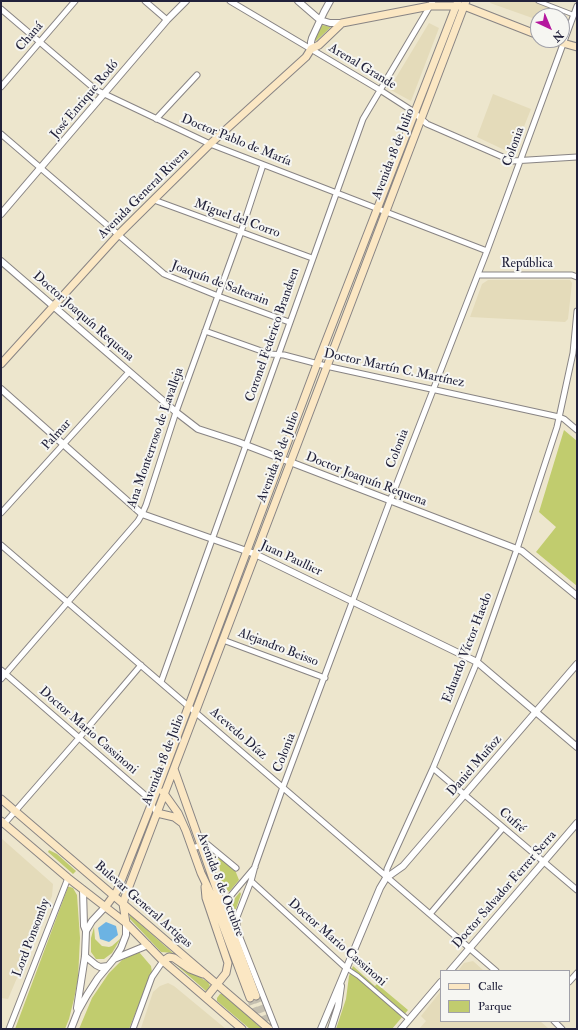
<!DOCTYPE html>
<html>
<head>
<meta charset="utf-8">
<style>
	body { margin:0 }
	#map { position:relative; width:578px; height:1030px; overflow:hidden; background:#ede6cd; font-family:"IM FELL Double Pica",serif }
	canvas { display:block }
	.frame { position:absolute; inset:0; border:2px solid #22223b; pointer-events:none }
	.legend { position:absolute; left:440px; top:970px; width:130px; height:52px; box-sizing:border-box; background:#f6f6f2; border:1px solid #a1a1a9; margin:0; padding:5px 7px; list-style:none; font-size:12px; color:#22223b }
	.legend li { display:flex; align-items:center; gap:8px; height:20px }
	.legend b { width:20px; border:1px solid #a1a1a9 }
	.north { position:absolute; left:530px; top:8px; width:40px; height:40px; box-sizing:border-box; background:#f6f6f2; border:1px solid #a1a1a9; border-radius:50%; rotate:136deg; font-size:11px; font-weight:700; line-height:16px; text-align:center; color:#22223b }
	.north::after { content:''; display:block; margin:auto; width:14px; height:18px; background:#b5179e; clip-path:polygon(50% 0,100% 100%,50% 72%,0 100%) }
</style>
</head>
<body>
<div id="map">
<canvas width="578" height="1030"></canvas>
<div class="frame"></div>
<ul class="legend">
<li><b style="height:5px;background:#fbe7c3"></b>Calle</li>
<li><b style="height:11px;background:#c1cc6e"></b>Parque</li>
</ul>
<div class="north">N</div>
</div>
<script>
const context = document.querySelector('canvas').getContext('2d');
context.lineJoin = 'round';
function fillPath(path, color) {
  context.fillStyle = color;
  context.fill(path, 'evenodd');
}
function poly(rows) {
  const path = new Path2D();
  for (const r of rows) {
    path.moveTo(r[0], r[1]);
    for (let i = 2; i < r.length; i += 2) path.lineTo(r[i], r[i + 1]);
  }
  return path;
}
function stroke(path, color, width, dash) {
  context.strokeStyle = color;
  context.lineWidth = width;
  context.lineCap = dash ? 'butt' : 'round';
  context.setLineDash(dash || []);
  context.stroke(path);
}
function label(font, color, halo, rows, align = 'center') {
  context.font = font + ' "IM FELL Double Pica",serif';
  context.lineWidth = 4;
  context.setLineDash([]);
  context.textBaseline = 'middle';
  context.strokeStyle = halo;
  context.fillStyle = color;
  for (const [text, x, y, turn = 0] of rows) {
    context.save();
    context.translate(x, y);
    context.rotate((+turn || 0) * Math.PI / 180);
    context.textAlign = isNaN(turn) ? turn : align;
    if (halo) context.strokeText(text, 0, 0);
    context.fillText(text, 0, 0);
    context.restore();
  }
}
fillPath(poly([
	[491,1,532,1,563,12,562,16,538,16,538,20,490,3],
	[429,23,439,28,411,101,389,89],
	[493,94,531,109,513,154,477,137],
	[488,280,570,280,572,283,568,319,565,322,470,317,482,284],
	[1,838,53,884,52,896,8,999,1,998],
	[473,961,484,971,458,971,464,963],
	[168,983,174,986,226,1029,143,1029,141,1028,153,992,160,986],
	[441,991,441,1021,540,1021,549,1029,419,1029,426,1021,421,1016]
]), '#e4dbba');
fillPath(poly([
	[322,25,331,27,316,41,314,40],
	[564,430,577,441,577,586,536,552,556,527,539,512],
	[49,850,57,854,76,871,73,874,48,852],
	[218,855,235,870,239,880,229,892,222,884],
	[68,887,70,887,73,888,77,895,80,938,78,979,74,999,69,1019,65,1029,15,1029],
	[240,892,241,894,236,909,232,910,231,908,231,903],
	[130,915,165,946,173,953,161,952,130,919],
	[94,927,95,939,102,946,109,947,112,946,121,938,112,953,104,959,96,959,91,952,91,938],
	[139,952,151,966,152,972,129,1029,79,1029,92,998,109,973,122,960],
	[173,962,208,982,210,986,207,990,206,991],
	[353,966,375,986,377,984,408,1010,392,1029,336,1029,346,999,349,976],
	[220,994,222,994,263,1029,250,1029,217,1001,217,998]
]), '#c1cc6e');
fillPath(poly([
	[106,922,116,926,118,935,109,942,100,939,98,928]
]), '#6cb3e3');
stroke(poly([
	[256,996,269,1029],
	[250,998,262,1029]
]), '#c4bfb0', 7, [7, 3.5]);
const pedestrian = poly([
	[538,1,574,15],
	[346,968,358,976,409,1020]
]);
const minor = poly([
	[145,1,167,20],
	[230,1,380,90,411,110,427,124,512,161,577,157],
	[1,9,96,90,210,144,487,251],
	[1,87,75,1],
	[156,119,197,75],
	[1,134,164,274,218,296,289,322],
	[154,200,312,258],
	[478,275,572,275,577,277],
	[205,331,270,354,284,355,326,366,559,417,564,419,577,430],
	[1,513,129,372],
	[1,545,496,971],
	[223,640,325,678],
	[1,670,146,796,157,813],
	[1,679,138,521,142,514,146,505,176,412,241,232,263,165],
	[161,682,363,119,433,1],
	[433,768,577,890],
	[4,824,79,738,141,665],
	[192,848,207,844,236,868],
	[386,878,387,869,433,768,477,662,517,549,557,427,573,353,577,311],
	[251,881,346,968],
	[225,910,228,899,255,867],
	[430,914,503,828],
	[569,982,577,973],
	[554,1021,562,1029],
	[9,1029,68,878],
	[133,1029,152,977,163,961],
	[276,1029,239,935,237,925,237,917,251,881,255,866,283,787,390,501,487,251,577,6]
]);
const tertiary = poly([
	[298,1,320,20,330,23,342,23],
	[311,49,311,42,312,38,324,12,330,1],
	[1,214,167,20,186,1],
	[1,261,176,412,198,429,238,442,522,551,577,596],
	[1,389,142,514,255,554,477,662,577,747],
	[86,931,92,921,106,906],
	[85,956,96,965,100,967,108,966],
	[114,959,148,945],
	[450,971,577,823],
	[78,1011,77,1008,85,956,86,931,84,926,83,890],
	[71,1029,78,1011,87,995,98,978,114,959,121,948,126,935,126,923],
	[321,1029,380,888,386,878,403,866,577,664],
	[331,1029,338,1007,341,986],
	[401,1029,441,982]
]);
const secondary = poly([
	[552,40,577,47],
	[1,364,118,235,210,144,306,57,311,49,319,45,342,23,430,6,464,6,538,35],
	[174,769,225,913,256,996],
	[163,792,178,813,186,831,201,873,211,894,250,998],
	[1,799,269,1029],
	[157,813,174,817,182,823],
	[1,821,68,878,126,923,163,961,242,1029],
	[205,887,206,898,228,963,226,973,206,998],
	[106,906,117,891,159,785,317,364,458,1],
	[126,923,123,904,125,897,466,1],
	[163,961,169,957,174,958,190,969,203,974]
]);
stroke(pedestrian, '#888484', 5.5);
stroke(minor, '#888484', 7);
stroke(tertiary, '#888484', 8);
stroke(secondary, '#888484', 9);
stroke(pedestrian, '#fff', 3.5);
stroke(minor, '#fff', 5);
stroke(tertiary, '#fff', 6);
stroke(secondary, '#fbe7c3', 7);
label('13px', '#22223b', '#f6f6f2', [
	["Chaná",30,37,-49],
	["Arenal Grande",362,67,31],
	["José Enrique Rodó",85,100,-50],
	["Doctor Pablo de María",236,141,22],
	["Colonia",514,147,-70],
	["Avenida 18 de Julio",394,154,-69],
	["Avenida General Rivera",144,194,-45],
	["Miguel del Corro",237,219,20],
	["República",527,264],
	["Joaquín de Salterain",220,284,21],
	["Doctor Joaquín Requena",83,317,41],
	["Coronel Federico Brandsen",273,335,-71],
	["Doctor Martín C. Martínez",394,369,12],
	["Palmar",57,435,-48],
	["Ana Monterroso de Lavalleja",156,438,-71],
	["Colonia",398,449,-69],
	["Avenida 18 de Julio",279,457,-69],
	["Doctor Joaquín Requena",366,480,21],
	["Juan Paullier",291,559,25],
	["Alejandro Beisso",278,648,21],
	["Eduardo Víctor Haedo",468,648,-69],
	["Doctor Mario Cassinoni",88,731,41],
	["Acevedo Díaz",238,734,41],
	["Colonia",285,753,-69],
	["Avenida 18 de Julio",164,760,-69],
	["Daniel Muñoz",475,766,-49],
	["Cufré",512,821,41],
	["Avenida 8 de Octubre",220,885,69],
	["Doctor Salvador Ferrer Serra",505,890,-49],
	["Bulevar General Artigas",143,905,41],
	["Lord Ponsomby",32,938,-69],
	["Doctor Mario Cassinoni",337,943,41]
]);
</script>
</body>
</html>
